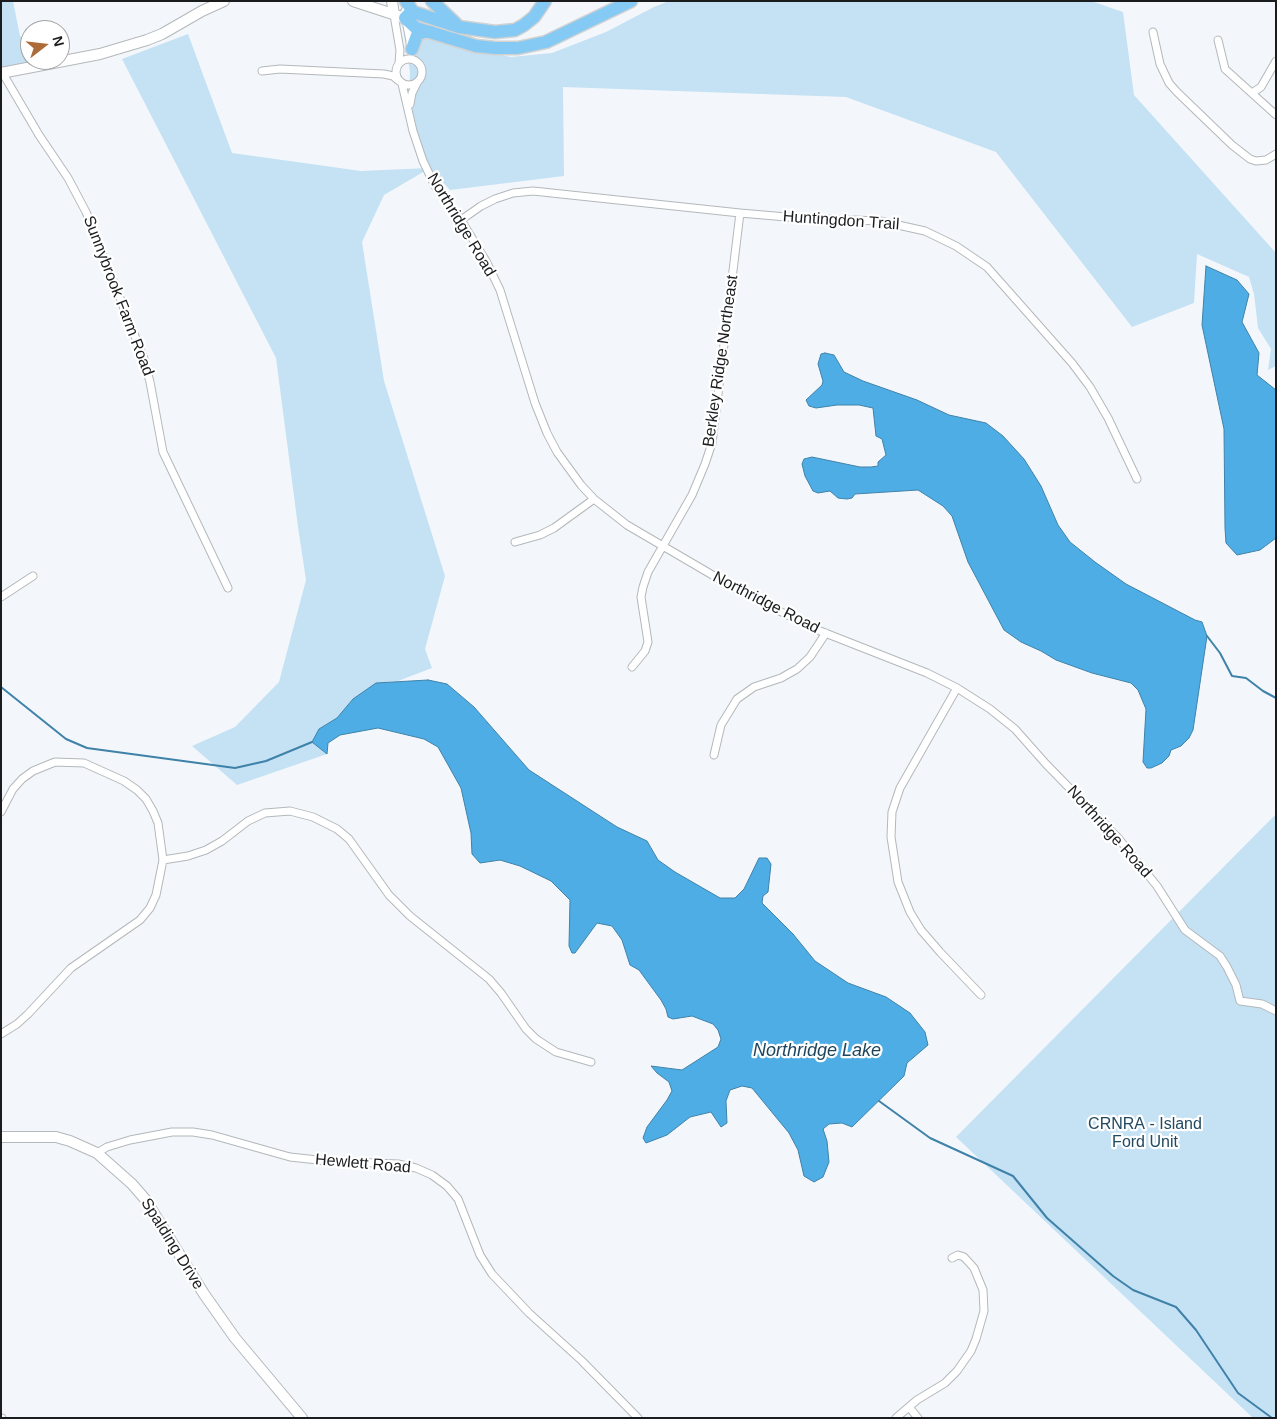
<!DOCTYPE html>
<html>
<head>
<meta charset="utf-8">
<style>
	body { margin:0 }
	#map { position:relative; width:1277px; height:1419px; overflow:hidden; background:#f3f7fb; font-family:Arial,sans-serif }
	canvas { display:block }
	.frame { position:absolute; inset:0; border:2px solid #1b1c1e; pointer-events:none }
	.north { position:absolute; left:20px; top:20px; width:50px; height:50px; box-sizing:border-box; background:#fff; border:1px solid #a4a4a5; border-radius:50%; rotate:74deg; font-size:14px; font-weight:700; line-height:20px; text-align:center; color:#1b1c1e }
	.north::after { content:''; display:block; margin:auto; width:18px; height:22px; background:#ad6c37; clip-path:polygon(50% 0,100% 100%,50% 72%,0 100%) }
</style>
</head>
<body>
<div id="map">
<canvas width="1277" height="1419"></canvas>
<div class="frame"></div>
<div class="north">N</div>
</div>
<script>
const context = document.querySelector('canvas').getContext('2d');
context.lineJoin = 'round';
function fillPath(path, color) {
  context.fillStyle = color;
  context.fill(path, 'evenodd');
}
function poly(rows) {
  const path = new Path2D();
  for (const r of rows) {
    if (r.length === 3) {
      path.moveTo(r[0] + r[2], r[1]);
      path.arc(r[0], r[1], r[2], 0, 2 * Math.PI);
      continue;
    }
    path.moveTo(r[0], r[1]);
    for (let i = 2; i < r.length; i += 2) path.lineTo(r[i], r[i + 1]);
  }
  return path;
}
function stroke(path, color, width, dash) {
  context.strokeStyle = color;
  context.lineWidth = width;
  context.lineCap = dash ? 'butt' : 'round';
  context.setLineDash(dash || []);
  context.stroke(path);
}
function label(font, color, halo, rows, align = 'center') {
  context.font = font + ' Arial,sans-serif';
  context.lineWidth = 4.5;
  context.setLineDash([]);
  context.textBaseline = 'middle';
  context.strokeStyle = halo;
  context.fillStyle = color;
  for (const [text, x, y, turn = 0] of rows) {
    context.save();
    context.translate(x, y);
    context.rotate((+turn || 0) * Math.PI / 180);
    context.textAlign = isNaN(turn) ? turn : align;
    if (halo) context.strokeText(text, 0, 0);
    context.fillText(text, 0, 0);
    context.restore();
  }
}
fillPath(poly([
	[1,1,13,1,20,36,30,43,30,60,20,65,1,69],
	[669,1,1091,1,1123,12,1134,95,1276,253,1276,366,1268,370,1271,349,1258,328,1254,294,1249,277,1197,254,1194,303,1132,327,996,152,846,97,563,87,564,176,450,190,430,168,384,195,362,242,384,381,445,576,425,649,432,668,398,681,376,683,353,699,337,718,319,729,313,742,327,754,237,785,192,746,235,727,279,682,306,580,298,527,276,358,122,59,188,34,232,153,361,171,429,168,412,115,409,97,410,72,404,34,511,57,552,53,606,32,654,7],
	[1276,814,1276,1418,1253,1418,956,1137]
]), '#c5e1f4');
const water = poly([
	[1206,266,1237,280,1249,294,1242,322,1259,353,1257,375,1276,390,1276,538,1260,550,1237,555,1226,543,1225,528,1224,429,1202,325,1206,266],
	[825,353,834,355,844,372,863,381,917,400,949,415,986,423,1003,436,1024,459,1041,486,1058,525,1070,542,1095,562,1126,584,1195,620,1202,622,1207,636,1193,730,1189,738,1181,746,1171,750,1169,756,1162,763,1151,768,1147,768,1143,762,1146,709,1138,690,1131,683,1092,673,1056,660,1041,651,1021,642,1004,630,968,562,952,516,943,506,918,490,855,494,852,498,847,499,838,498,830,491,818,493,813,491,805,476,802,464,804,459,812,457,860,467,871,467,878,466,878,462,886,455,882,439,876,436,873,408,859,405,837,405,816,408,809,406,806,400,822,385,823,381,818,364,821,354,825,353],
	[428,680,447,684,474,707,529,770,617,827,647,841,658,860,675,872,720,898,735,898,744,889,759,858,767,858,771,864,768,892,763,896,762,903,793,934,815,961,848,983,886,997,910,1013,925,1032,928,1045,907,1063,904,1076,852,1127,842,1123,829,1124,823,1129,827,1141,829,1162,823,1177,814,1182,804,1176,798,1150,789,1133,752,1088,742,1086,730,1090,726,1101,727,1123,721,1127,711,1112,690,1117,667,1135,646,1143,643,1138,647,1127,667,1100,672,1091,669,1082,657,1073,651,1066,682,1070,718,1047,721,1039,718,1030,713,1024,692,1016,673,1019,668,1017,666,1009,661,1000,639,970,630,965,622,940,612,926,597,923,575,953,572,953,569,946,570,900,551,881,520,866,500,860,480,863,472,854,471,833,461,788,438,747,424,739,378,728,340,735,328,743,327,754,312,742,319,729,337,718,353,699,376,683,428,680]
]);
fillPath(water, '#4eade5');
stroke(water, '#3f82a9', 1);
stroke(poly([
	[1207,636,1220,653,1232,676,1246,678,1263,691,1276,698],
	[1,687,66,739,87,748,235,768,266,761,312,742],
	[879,1101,930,1138,1013,1176,1047,1218,1113,1276,1133,1290,1176,1307,1196,1330,1238,1393,1272,1418]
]), '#3f82a9', 2);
const street = poly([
	[394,15,400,50,399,63],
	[406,20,411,47],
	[1153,32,1160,64,1169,83,1177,92,1232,145,1250,159,1256,161,1266,160,1276,154],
	[1218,40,1225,69,1276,115],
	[409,72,13],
	[262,71,280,69,384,74,393,76,399,81],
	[2,72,39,135,68,178,86,212,144,359,150,382,163,452,228,588],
	[402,84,413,131,423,161,435,186,461,220,486,261,500,290,535,403,547,433,557,452,581,485,594,499,627,525,738,590,815,629,927,673,957,688,990,709,1015,729,1046,764,1119,839,1157,886,1185,930,1220,956,1227,967,1236,985,1240,1001,1262,1004,1276,1011],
	[1252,93,1261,87,1276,61],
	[410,104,412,93,417,83],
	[461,220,481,206,495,199,513,193,533,191,740,213,798,218,880,221,925,231,956,246,987,267,1072,363,1090,387,1108,418,1137,479],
	[515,542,540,535,554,528,594,499],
	[1,597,33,576],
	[632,667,645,651,648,642,641,597,643,587,648,572,692,495,705,464,712,443,740,213],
	[957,688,900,788,892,812,891,837,898,882,910,912,921,930,940,952,981,995],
	[714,755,721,725,737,699,754,687,781,678,797,669,810,657,826,633],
	[1,812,13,789,22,779,33,771,55,762,84,763,124,781,137,790,146,799,153,811,158,823,163,860,156,895,150,908,140,920,71,968,28,1014,17,1024,1,1034],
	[163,860,188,856,206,850,222,841,248,821,265,813,290,811,313,817,337,829,349,839,389,895,410,916,489,979,501,993,526,1029,536,1039,556,1052,591,1062],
	[97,1153,107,1147,130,1140,172,1132,193,1132,212,1135,290,1157,327,1161,398,1164,416,1168,432,1175,447,1186,458,1199,480,1255,492,1274,529,1313,581,1360,638,1418],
	[909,1407,918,1418],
	[1,1418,2,1418],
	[896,1418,917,1400,945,1383,957,1371,971,1351,976,1339,984,1311,983,1290,974,1268,964,1257,958,1255,952,1258]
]);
const secondary = poly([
	[353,1,405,18,406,12],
	[392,1,394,15],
	[1,73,100,54,147,40,162,34,202,11,224,1],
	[1,1137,56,1137,70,1141,97,1153,132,1184,145,1199,204,1294,235,1338,302,1418]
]);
const highway = poly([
	[406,1,413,12,459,27,495,32,515,30,524,25,534,17,545,1],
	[432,1,456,24],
	[413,12,411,12,405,18,416,28,476,46,495,48,518,48,546,42,631,1],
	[412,49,417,35,423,32,431,32]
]);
stroke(street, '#b3b8bb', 9);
stroke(secondary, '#b3b8bb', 12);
stroke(highway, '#d1d2d2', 15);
stroke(street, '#fff', 7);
stroke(secondary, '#fff', 10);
stroke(highway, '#85c9f5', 12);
label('16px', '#1b1c1e', '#fff', [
	["Huntingdon Trail",841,221,4],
	["Northridge Road",461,225,59],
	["Sunnybrook Farm Road",118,296,69],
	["Berkley Ridge Northeast",721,361,-82],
	["Northridge Road",766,603,27],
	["Northridge Road",1109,832,48],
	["Hewlett Road",363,1164,5],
	["Spalding Drive",172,1244,58]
]);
label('16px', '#214961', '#fff', [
	["CRNRA - Island",1145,1125],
	["Ford Unit",1145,1143]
]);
label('italic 18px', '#1d455d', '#fff', [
	["Northridge Lake",817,1051]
]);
</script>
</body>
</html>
